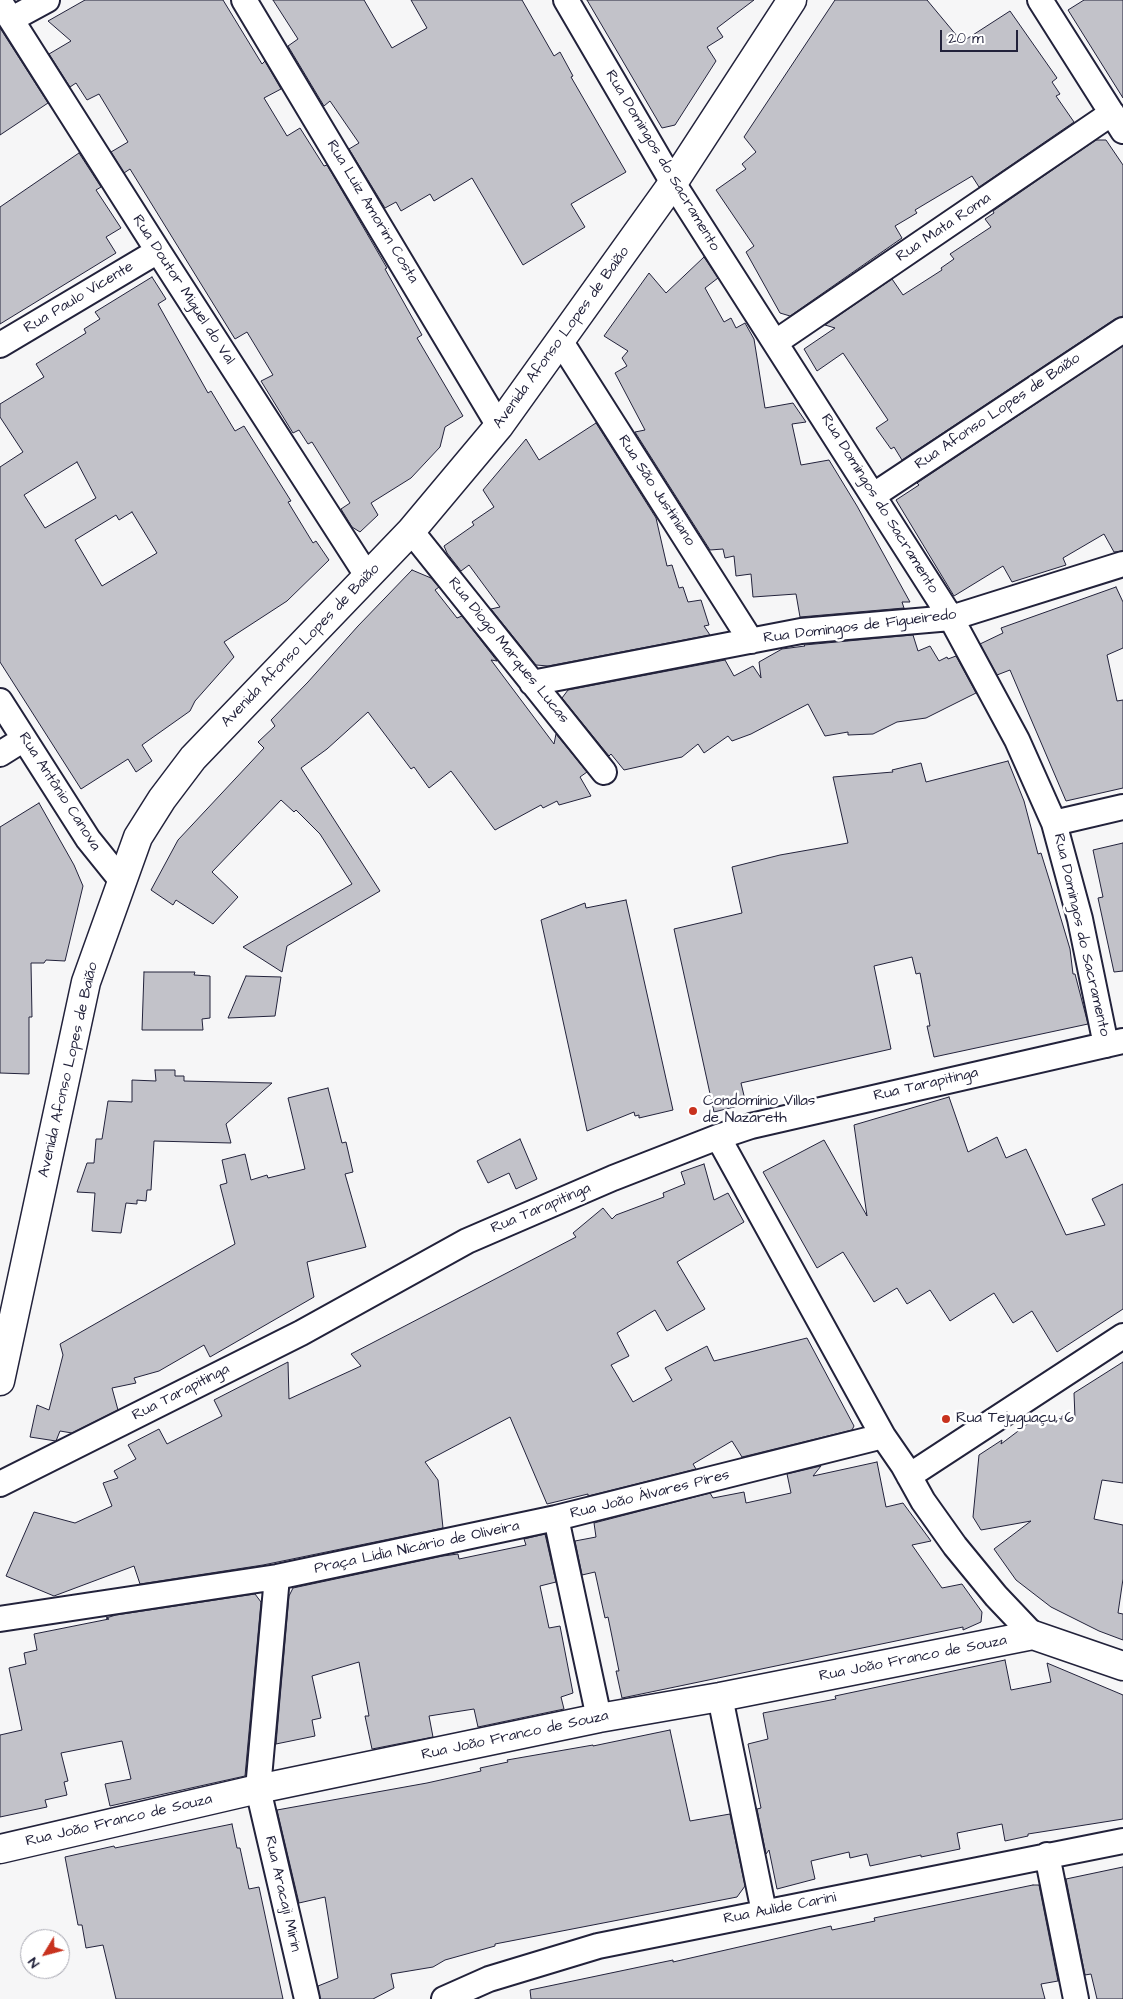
<!DOCTYPE html>
<html>
<head>
<meta charset="utf-8">
<style>
	body { margin:0 }
	#map { position:relative; width:1123px; height:1999px; overflow:hidden; background:#f6f6f7; font-family:"Architects Daughter",sans-serif }
	canvas { display:block }
	.north { position:absolute; left:20px; top:1929px; width:50px; height:50px; box-sizing:border-box; background:#fff; border:1px solid #a7a7b1; border-radius:50%; rotate:233deg; font-size:14px; font-weight:700; line-height:20px; text-align:center; color:#22223b }
	.north::after { content:''; display:block; margin:auto; width:18px; height:22px; background:#c8321e; clip-path:polygon(50% 0,100% 100%,50% 72%,0 100%) }
	.scale { position:absolute; left:940px; top:30px; width:78px; height:22px; box-sizing:border-box; border:2px solid #22223b; border-top:0; padding-left:6px; font-size:15px; line-height:18px; white-space:nowrap; color:#22223b; -webkit-text-stroke:4px #fff; paint-order:stroke }
</style>
</head>
<body>
<div id="map">
<canvas width="1123" height="1999"></canvas>
<div class="north">N</div>
<div class="scale">20 m</div>
</div>
<script>
const context = document.querySelector('canvas').getContext('2d');
context.lineJoin = 'round';
function fillPath(path, color) {
  context.fillStyle = color;
  context.fill(path, 'evenodd');
}
function poly(rows) {
  const path = new Path2D();
  for (const r of rows) {
    path.moveTo(r[0], r[1]);
    for (let i = 2; i < r.length; i += 2) path.lineTo(r[i], r[i + 1]);
  }
  return path;
}
function stroke(path, color, width, dash) {
  context.strokeStyle = color;
  context.lineWidth = width;
  context.lineCap = dash ? 'butt' : 'round';
  context.setLineDash(dash || []);
  context.stroke(path);
}
function label(font, color, halo, rows, align = 'center') {
  context.font = font + ' "Architects Daughter",sans-serif';
  context.lineWidth = 5;
  context.setLineDash([]);
  context.textBaseline = 'middle';
  context.strokeStyle = halo;
  context.fillStyle = color;
  for (const [text, x, y, turn = 0] of rows) {
    context.save();
    context.translate(x, y);
    context.rotate((+turn || 0) * Math.PI / 180);
    context.textAlign = isNaN(turn) ? turn : align;
    if (halo) context.strokeText(text, 0, 0);
    context.fillText(text, 0, 0);
    context.restore();
  }
}
const building = poly([
	[85,0,223,0,262,64,265,61,281,89,264,98,287,136,300,128,324,166,327,165,387,268,385,269,422,335,417,338,463,416,445,427,440,447,411,478,371,503,378,515,360,532,352,527,341,509,350,503,312,442,308,444,299,430,293,433,261,381,273,375,247,332,235,339,130,169,124,173,111,152,128,142,99,94,87,100,76,83,70,87,49,54,71,41,48,21,85,0],
	[273,0,364,0,392,48,427,28,411,0,522,0,554,56,560,52,573,76,571,77,626,172,571,204,585,227,523,265,472,178,434,201,430,194,401,211,396,202,385,208,349,149,359,143,330,101,324,106,288,46,298,39,273,0],
	[587,0,754,0,717,28,723,37,707,47,716,61,675,125,662,128,587,0],
	[835,0,927,0,962,42,1010,11,1057,78,1052,82,1060,94,1056,96,1074,122,979,187,972,176,915,210,917,213,895,226,902,238,790,316,780,313,746,252,754,246,716,190,746,169,742,164,756,152,744,137,835,0],
	[1084,0,1123,0,1123,98,1068,10,1084,0],
	[0,28,48,103,0,135,0,28],
	[1096,140,1106,140,1123,165,1123,316,1115,319,902,460,894,447,891,449,876,428,888,420,843,353,817,371,804,349,835,328,825,325,892,279,903,295,942,270,941,268,954,259,950,254,991,227,985,219,994,213,993,211,1096,140],
	[79,153,101,187,96,190,121,228,106,237,116,253,0,324,0,207,79,153],
	[704,257,718,278,705,288,724,322,731,318,736,328,745,323,754,339,765,408,793,403,806,422,792,424,801,465,829,460,857,506,910,602,902,602,904,608,800,617,796,594,753,597,751,574,736,576,734,556,725,558,723,549,710,550,635,432,645,430,615,373,627,366,622,358,628,351,604,336,649,273,666,293,704,257],
	[152,277,166,299,158,304,208,393,211,391,235,431,244,426,291,501,288,502,313,543,316,541,329,560,287,601,224,642,234,657,195,701,190,711,142,745,152,761,136,772,128,759,81,789,0,662,0,467,23,452,0,417,0,404,44,377,36,364,86,333,84,329,100,319,95,312,152,277],
	[77,462,96,498,45,528,24,495,77,462],
	[132,512,157,553,102,586,75,540,116,515,119,520,132,512],
	[1123,346,1123,551,1114,552,1104,534,1063,558,1066,565,1012,582,1003,566,954,596,896,500,919,485,917,483,1123,346],
	[596,423,656,518,667,566,672,565,679,588,683,587,688,602,701,600,709,625,704,626,710,635,548,666,536,665,491,609,500,607,469,565,461,571,447,553,444,546,474,525,472,522,494,507,483,490,526,439,539,460,596,423],
	[412,570,431,578,439,587,435,590,457,618,462,616,497,661,491,660,554,744,556,734,587,772,580,777,591,796,559,805,557,801,543,808,541,805,495,830,451,771,429,788,414,767,411,769,368,712,327,749,301,768,380,891,287,946,282,972,243,947,352,884,320,834,296,810,294,812,281,800,212,872,238,897,213,924,176,900,173,905,151,890,178,840,264,748,258,742,275,726,271,720,308,682,358,626,412,570],
	[1116,587,1123,602,1123,648,1107,655,1117,701,1123,700,1123,788,1066,801,1010,670,997,675,980,644,1003,633,1001,628,1116,587],
	[913,635,918,651,930,646,939,661,947,657,948,659,956,656,976,693,926,718,897,722,873,734,848,735,848,732,825,736,808,704,751,734,732,741,728,736,704,753,698,744,682,757,624,770,611,754,609,756,562,698,568,690,725,660,734,676,753,666,761,678,759,662,782,649,805,646,804,645,913,635],
	[1008,761,1024,801,1038,854,1041,853,1050,882,1070,949,1073,974,1075,974,1088,1024,934,1057,927,1026,930,1026,920,973,916,974,912,957,874,966,891,1049,741,1083,746,1104,714,1112,674,929,742,913,732,867,780,855,848,843,833,777,893,772,892,770,921,763,926,782,1008,761],
	[39,803,74,865,83,886,65,961,46,960,44,963,31,963,32,1017,29,1017,29,1074,0,1073,0,827,39,803],
	[1123,843,1123,971,1114,972,1098,898,1103,897,1093,850,1123,843],
	[626,900,673,1110,639,1118,639,1115,635,1116,634,1112,587,1131,541,920,585,903,586,908,626,900],
	[144,972,195,972,194,975,210,976,210,1018,202,1019,203,1030,142,1030,144,972],
	[246,976,281,977,275,1016,228,1018,246,976],
	[155,1070,175,1070,175,1076,184,1076,184,1081,272,1083,226,1124,231,1143,154,1141,151,1190,147,1190,146,1201,137,1200,137,1204,126,1203,121,1233,92,1231,95,1193,77,1192,87,1163,94,1163,96,1139,102,1139,108,1101,132,1102,132,1080,156,1081,155,1070],
	[328,1088,342,1143,346,1142,353,1172,345,1174,366,1247,307,1262,314,1297,210,1357,204,1345,159,1371,134,1378,136,1383,112,1388,118,1410,72,1433,60,1431,56,1441,30,1437,37,1405,49,1410,63,1355,60,1344,235,1244,220,1185,227,1183,222,1160,245,1154,251,1180,267,1175,268,1178,305,1169,288,1098,328,1088],
	[949,1097,968,1152,997,1137,1006,1158,1026,1149,1066,1235,1105,1225,1092,1199,1123,1184,1123,1309,1057,1352,1032,1311,1013,1323,994,1293,950,1321,930,1290,907,1304,897,1288,874,1302,843,1252,817,1268,763,1172,824,1140,867,1216,854,1125,949,1097],
	[520,1139,537,1179,516,1189,509,1173,488,1183,477,1161,520,1139],
	[704,1164,714,1200,728,1193,744,1222,677,1262,705,1309,667,1331,655,1310,617,1333,629,1356,611,1365,633,1402,672,1380,665,1368,707,1346,714,1361,807,1338,854,1426,852,1430,742,1457,732,1441,693,1464,696,1469,588,1496,588,1494,547,1504,510,1417,425,1462,438,1480,443,1528,263,1565,140,1584,134,1566,54,1596,6,1576,34,1512,75,1523,112,1506,103,1483,118,1478,114,1471,136,1459,128,1445,159,1429,167,1444,222,1416,214,1400,288,1362,289,1399,361,1366,351,1354,576,1237,573,1233,603,1208,612,1219,616,1215,664,1197,663,1193,685,1184,681,1172,704,1164],
	[1123,1362,1123,1483,1102,1480,1094,1519,1123,1525,1123,1579,1118,1613,1123,1614,1123,1640,1099,1631,1051,1607,1016,1580,994,1549,1031,1521,981,1530,973,1517,979,1455,1002,1440,1001,1444,1038,1416,1062,1419,1062,1416,1075,1418,1074,1393,1123,1362],
	[877,1462,886,1507,903,1503,931,1541,912,1545,942,1588,962,1584,982,1612,981,1622,963,1630,963,1627,622,1698,616,1671,619,1671,608,1617,605,1618,595,1572,582,1575,575,1541,596,1537,594,1523,710,1493,713,1498,744,1492,746,1503,791,1493,787,1474,821,1466,813,1476,877,1462],
	[545,1534,556,1582,540,1586,549,1628,560,1626,573,1693,561,1697,564,1709,478,1727,474,1709,429,1716,433,1737,372,1749,365,1716,369,1716,359,1662,312,1676,321,1718,312,1720,315,1736,276,1744,289,1596,293,1588,443,1556,458,1554,459,1559,526,1545,524,1539,545,1534],
	[255,1594,261,1602,245,1776,110,1806,105,1784,131,1779,122,1741,61,1753,68,1781,64,1782,67,1795,45,1800,47,1807,0,1817,0,1735,22,1730,9,1668,26,1664,24,1653,37,1650,34,1634,109,1619,106,1618,116,1615,255,1594],
	[1005,1660,1011,1690,1051,1682,1047,1663,1123,1695,1123,1819,1028,1834,1028,1836,1005,1841,1002,1824,957,1833,960,1849,921,1857,921,1855,870,1866,867,1854,850,1858,849,1852,811,1861,815,1879,777,1889,769,1850,766,1854,757,1809,761,1808,748,1744,768,1739,763,1713,836,1699,835,1696,1005,1660],
	[670,1730,690,1821,730,1814,745,1886,737,1897,495,1944,495,1946,445,1960,433,1967,391,1974,394,1988,373,1999,320,1999,318,1986,338,1978,325,1897,299,1903,277,1810,427,1783,481,1771,480,1768,508,1762,507,1760,593,1745,593,1746,670,1730],
	[232,1824,237,1848,240,1848,249,1889,259,1887,283,1999,116,1999,103,1945,86,1948,82,1925,78,1925,65,1857,114,1846,115,1848,232,1824],
	[1123,1867,1123,1999,1097,1999,1091,1974,1085,1975,1066,1879,1123,1867],
	[1033,1885,1039,1885,1058,1981,1041,1984,1045,1999,531,1999,530,1990,649,1965,673,1960,673,1962,831,1926,832,1930,875,1921,874,1918,1033,1885]
]);
fillPath(building, '#c2c2c9');
stroke(building, '#22223b', 1);
const minor = poly([
	[244,0,499,426],
	[566,0,673,183,951,618,1017,740,1054,823,1080,919,1106,1045],
	[1040,0,1123,131],
	[0,2,158,251,368,577],
	[12,19,47,0],
	[561,342,751,641],
	[776,342,1112,113],
	[0,345,158,251],
	[874,495,1123,330],
	[411,531,604,772],
	[532,683,801,631,951,618,1123,564],
	[0,701,88,839,121,880],
	[0,754,24,739],
	[1054,823,1123,807],
	[718,1137,883,1436,903,1465,923,1501,955,1546,996,1596,1033,1635],
	[909,1476,1123,1336],
	[0,1484,301,1333,467,1241,613,1178,718,1137,751,1126,1123,1041],
	[556,1518,599,1718],
	[277,1577,258,1789,307,1999],
	[0,1619,277,1577,556,1518,883,1436],
	[720,1697,764,1912],
	[1047,1855,1076,1999],
	[444,1999,489,1979,598,1946,1123,1841]
]);
const tertiary = poly([
	[0,1381,86,982,138,837,162,799,193,758,411,531,499,426,673,183,792,0],
	[0,1849,258,1789,599,1718,720,1697,1033,1635,1123,1666]
]);
stroke(minor, '#22223b', 28);
stroke(tertiary, '#22223b', 31);
stroke(minor, '#fff', 24);
stroke(tertiary, '#fff', 28);
for (const [x, y, r, color] of [
	[693,1111,5,"#c8321e"],
	[946,1419,5,"#c8321e"]
]) {
  const dot = new Path2D();
  dot.arc(x, y, r, 0, 2 * Math.PI);
  context.fillStyle = color;
  context.fill(dot);
  stroke(dot, '#fff', 2);
}
label('15px', '#22223b', '#fff', [
	["Rua Domingos do Sacramento",662,161,59],
	["Rua Luiz Amorim Costa",372,212,59],
	["Rua Mata Roma",944,228,-34],
	["Rua Doutor Miguel do Val",183,290,57],
	["Rua Paulo Vicente",79,298,-31],
	["Avenida Afonso Lopes de Baião",562,338,-54],
	["Rua Afonso Lopes de Baião",998,412,-34],
	["Rua São Justiniano",656,491,57],
	["Rua Domingos do Sacramento",879,504,58],
	["Rua Domingos de Figueiredo",860,627,-7],
	["Avenida Afonso Lopes de Baião",301,646,-46],
	["Rua Diogo Marques Lucas",508,651,51],
	["Rua Antônio Canova",59,792,57],
	["Rua Domingos do Sacramento",1081,935,77],
	["Avenida Afonso Lopes de Baião",69,1070,-77],
	["Rua Tarapitinga",926,1085,-13],
	["Rua Tarapitinga",541,1209,-23],
	["Rua Tarapitinga",181,1393,-27],
	["Rua João Álvares Píres",650,1495,-14],
	["Praça Lídia Nicário de Oliveira",417,1548,-12],
	["Rua João Franco de Souza",913,1659,-11],
	["Rua João Franco de Souza",515,1736,-12],
	["Rua João Franco de Souza",119,1821,-13],
	["Rua Aracaji Mirin",282,1894,77],
	["Rua Aulide Carini",780,1909,-11]
]);
label('15px', '#22223b', '#fff', [
	["Condomínio Villas",703,1102],
	["de Nazareth",703,1119],
	["Rua Tejuguaçu, 6",956,1419]
], 'left');
</script>
</body>
</html>
